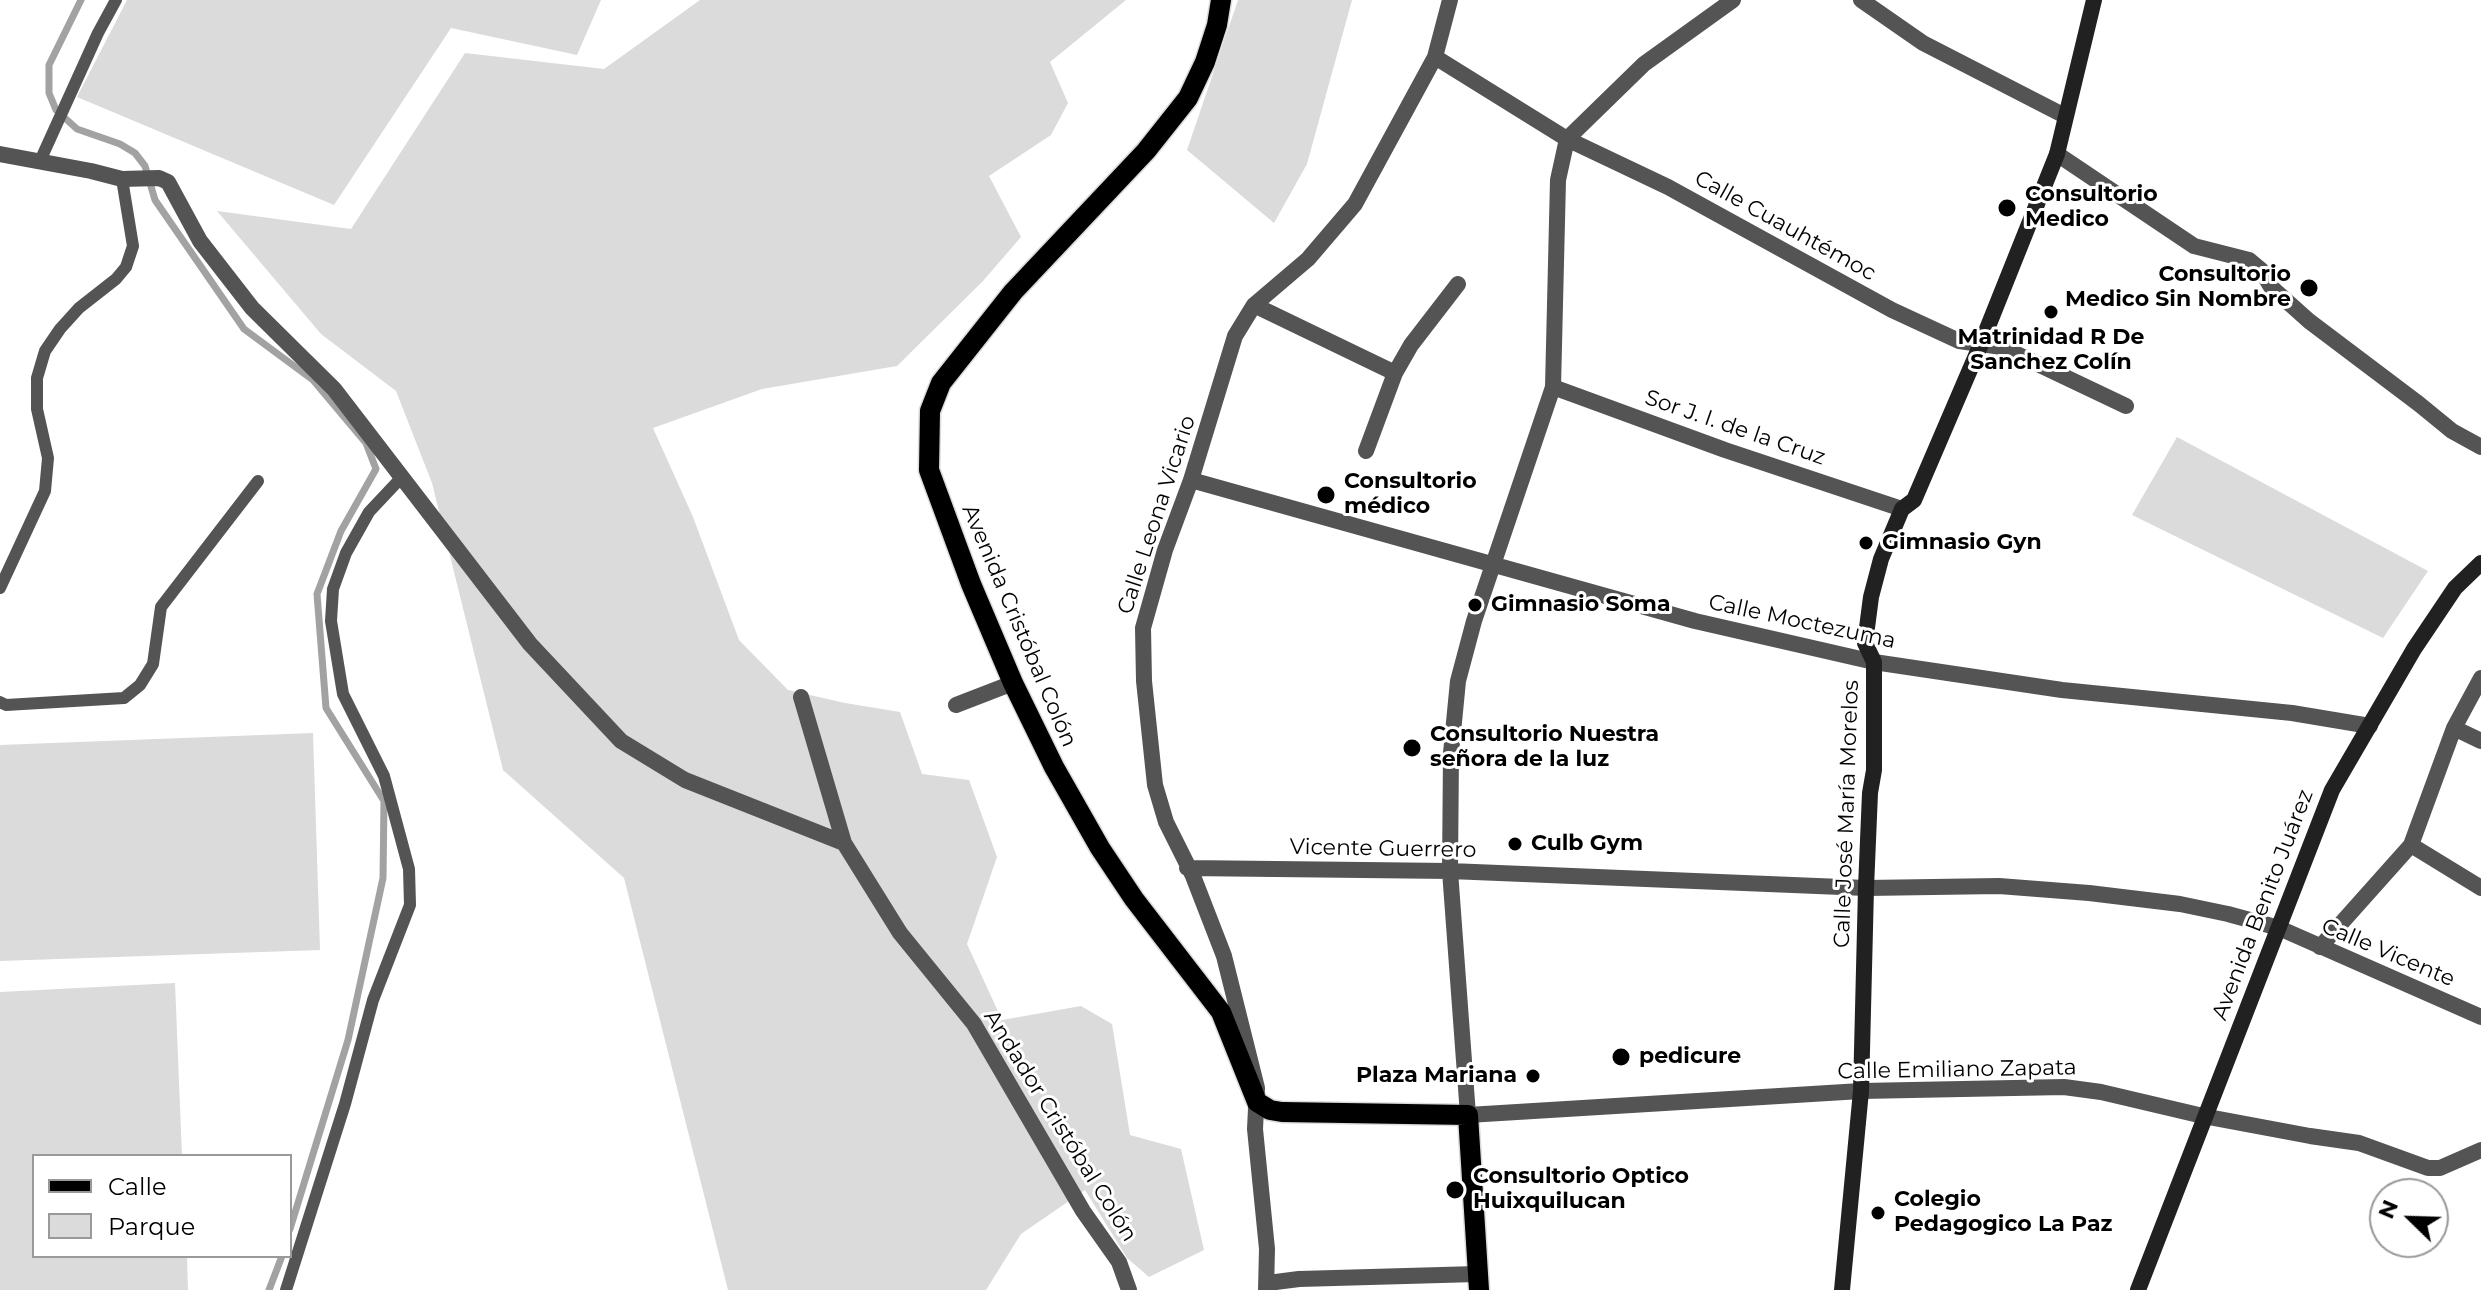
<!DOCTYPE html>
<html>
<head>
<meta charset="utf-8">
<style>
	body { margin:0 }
	#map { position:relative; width:2481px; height:1290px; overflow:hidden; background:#fff; font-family:Montserrat,sans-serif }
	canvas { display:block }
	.legend { position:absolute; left:32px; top:1154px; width:260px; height:104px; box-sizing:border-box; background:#fff; border:2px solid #999; margin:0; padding:10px 14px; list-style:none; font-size:24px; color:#000 }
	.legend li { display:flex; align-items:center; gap:16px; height:40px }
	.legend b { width:40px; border:2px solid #999 }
	.north { position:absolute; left:2369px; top:1178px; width:80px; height:80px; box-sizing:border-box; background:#fff; border:2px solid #999; border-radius:50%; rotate:293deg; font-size:22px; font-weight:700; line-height:32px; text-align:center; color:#000 }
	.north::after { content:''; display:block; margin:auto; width:28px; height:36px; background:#000; clip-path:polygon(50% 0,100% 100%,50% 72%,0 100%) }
</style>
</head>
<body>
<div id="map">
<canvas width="2481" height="1290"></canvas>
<ul class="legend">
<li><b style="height:10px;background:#000"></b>Calle</li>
<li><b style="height:22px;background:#dbdbdb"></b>Parque</li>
</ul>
<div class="north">N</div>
</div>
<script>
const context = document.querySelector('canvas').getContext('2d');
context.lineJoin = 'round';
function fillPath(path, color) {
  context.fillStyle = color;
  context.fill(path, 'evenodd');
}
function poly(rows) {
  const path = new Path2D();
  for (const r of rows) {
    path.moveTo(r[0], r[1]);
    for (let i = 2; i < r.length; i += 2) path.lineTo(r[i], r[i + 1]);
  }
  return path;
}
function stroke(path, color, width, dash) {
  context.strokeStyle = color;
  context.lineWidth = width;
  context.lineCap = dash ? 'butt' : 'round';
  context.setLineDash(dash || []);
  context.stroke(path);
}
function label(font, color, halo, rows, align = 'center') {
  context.font = font + ' Montserrat,sans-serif';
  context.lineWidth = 6;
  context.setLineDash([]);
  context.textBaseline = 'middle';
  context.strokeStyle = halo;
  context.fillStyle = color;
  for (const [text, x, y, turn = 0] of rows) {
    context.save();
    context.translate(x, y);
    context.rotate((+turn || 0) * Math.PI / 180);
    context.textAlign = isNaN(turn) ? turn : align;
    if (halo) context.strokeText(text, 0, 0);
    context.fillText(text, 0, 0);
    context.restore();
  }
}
fillPath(poly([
	[127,0,601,0,577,55,451,28,334,205,77,97],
	[700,0,1126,0,1050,62,1068,103,1051,135,989,176,1021,237,983,281,897,366,762,389,653,428,693,517,739,640,788,690,845,703,900,712,922,774,969,780,997,857,967,944,1002,1020,1081,1006,1112,1024,1130,1135,1181,1149,1204,1250,1149,1277,1127,1258,1085,1190,1021,1234,986,1290,728,1290,624,878,503,770,432,483,396,391,321,334,217,211,351,229,465,53,604,69],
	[1238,0,1352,0,1307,164,1274,223,1187,150],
	[2177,437,2428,571,2383,638,2132,515],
	[313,733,320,950,0,961,0,745],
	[175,983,182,1156,34,1156,34,1256,187,1256,188,1290,0,1290,0,992]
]), '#dbdbdb');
stroke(poly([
	[81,0,49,65,49,93,56,110,77,129,120,144,135,153,145,166,155,200,244,329,313,380,366,443,376,469,341,531,317,594,326,708,384,801,383,878,348,1040,290,1229],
	[269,1290,282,1256]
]), '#a2a2a2', 7);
const primary = poly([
	[1221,0,1217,25,1205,62,1188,98,1146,151,1013,292,941,383,930,411,929,470,971,584,1013,683,1054,767,1100,848,1134,899,1221,1012,1257,1102,1270,1110,1282,1112,1468,1115,1479,1290]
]);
stroke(primary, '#dbdbdb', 23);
stroke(poly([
	[40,161,98,33,116,0],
	[0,588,45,491,48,458,37,409,37,378,45,351,60,329,79,308,116,279,126,267,133,246,122,179],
	[0,702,6,705,124,698,140,685,153,664,161,607,258,481],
	[286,1290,345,1104,373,1000,410,905,409,869,384,776,343,694,331,621,333,589,346,553,369,512,401,478]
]), '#545454', 12);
stroke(poly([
	[1733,0,1644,64,1567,139,1558,180,1553,387,1474,621,1458,681,1451,753,1450,871,1468,1115,1861,1091,2064,1087,2101,1092,2203,1116,2310,1136,2359,1143,2428,1168,2440,1168,2481,1150],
	[1861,0,1923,43,2065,116],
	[1435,57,1567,139,1668,187,1892,310,1959,341,2002,347,2126,406],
	[0,154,91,171,122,179,159,178,168,182,200,241,252,308,334,389,530,644,621,741,685,780,844,843,900,933,974,1024,1083,1211,1119,1262,1129,1290],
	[2057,154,2194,246,2249,260,2261,270,2271,287,2309,321,2419,404,2452,431,2481,447],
	[1254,305,1395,373],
	[1553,387,1725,450,1902,509],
	[1366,451,1395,373,1411,345,1458,284],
	[1191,480,1695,621,1874,662,2062,690,2292,713,2370,726],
	[801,697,844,843],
	[956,705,1013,683],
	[2454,728,2481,741],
	[2411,845,2481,888],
	[1187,868,1450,871,1866,888,1999,886,2089,893,2180,904,2228,914,2279,928,2481,1017],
	[2320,947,2411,845,2454,728,2481,678],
	[1268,1283,1299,1279,1477,1274],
	[1266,1290,1267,1249,1255,1129,1257,1088,1224,956,1193,876,1166,822,1155,785,1144,681,1143,628,1165,550,1191,480,1235,336,1254,305,1308,259,1355,204,1435,57,1450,0]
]), '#545454', 16);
stroke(poly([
	[1842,1290,1861,1091,1866,888,1870,793,1874,770,1874,662,1865,643,1871,597,1881,559,1902,509,1914,500,1981,344,2057,154,2094,0],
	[2138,1290,2332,790,2414,649,2455,588,2481,563]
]), '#212121', 16);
stroke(primary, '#000', 20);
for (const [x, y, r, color] of [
	[2007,208,10,"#000"],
	[2309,288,10,"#000"],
	[2051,312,8,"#000"],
	[1326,495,10,"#000"],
	[1866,543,8,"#000"],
	[1475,605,8,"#000"],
	[1412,748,10,"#000"],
	[1515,844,8,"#000"],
	[1621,1057,10,"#000"],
	[1533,1076,8,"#000"],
	[1455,1190,10,"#000"],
	[1878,1213,8,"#000"]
]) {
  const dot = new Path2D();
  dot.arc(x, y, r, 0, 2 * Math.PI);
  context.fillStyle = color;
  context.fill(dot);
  stroke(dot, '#fff', 3);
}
label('bold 22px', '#000', '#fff', [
	["Consultorio",2025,195],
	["Medico",2025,220],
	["Consultorio",2291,275,"right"],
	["Medico Sin Nombre",2291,300,"right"],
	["Matrinidad R De",2051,338,"center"],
	["Sanchez Colín",2051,363,"center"],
	["Consultorio",1344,482],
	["médico",1344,507],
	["Gimnasio Gyn",1882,543],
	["Gimnasio Soma",1491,605],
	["Consultorio Nuestra",1430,735],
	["señora de la luz",1430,760],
	["Culb Gym",1531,844],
	["pedicure",1639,1057],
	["Plaza Mariana",1517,1076,"right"],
	["Consultorio Optico",1473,1177],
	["Huixquilucan",1473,1202],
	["Colegio",1894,1200],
	["Pedagogico La Paz",1894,1225]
], 'left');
label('22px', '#000', '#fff', [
	["Calle Cuauhtémoc",1785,226,29],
	["Sor J. I. de la Cruz",1735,428,19],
	["Calle Leona Vicario",1157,515,-72],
	["Calle Moctezuma",1802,622,12],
	["Avenida Cristóbal Colón",1019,626,67],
	["Calle José María Morelos",1847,814,-88],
	["Vicente Guerrero",1383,849,1],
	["Avenida Benito Juárez",2263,905,-69],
	["Calle Vicente",2388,953,23],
	["Calle Emiliano Zapata",1957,1070,-1],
	["Andador Cristóbal Colón",1060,1126,58]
]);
</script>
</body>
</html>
